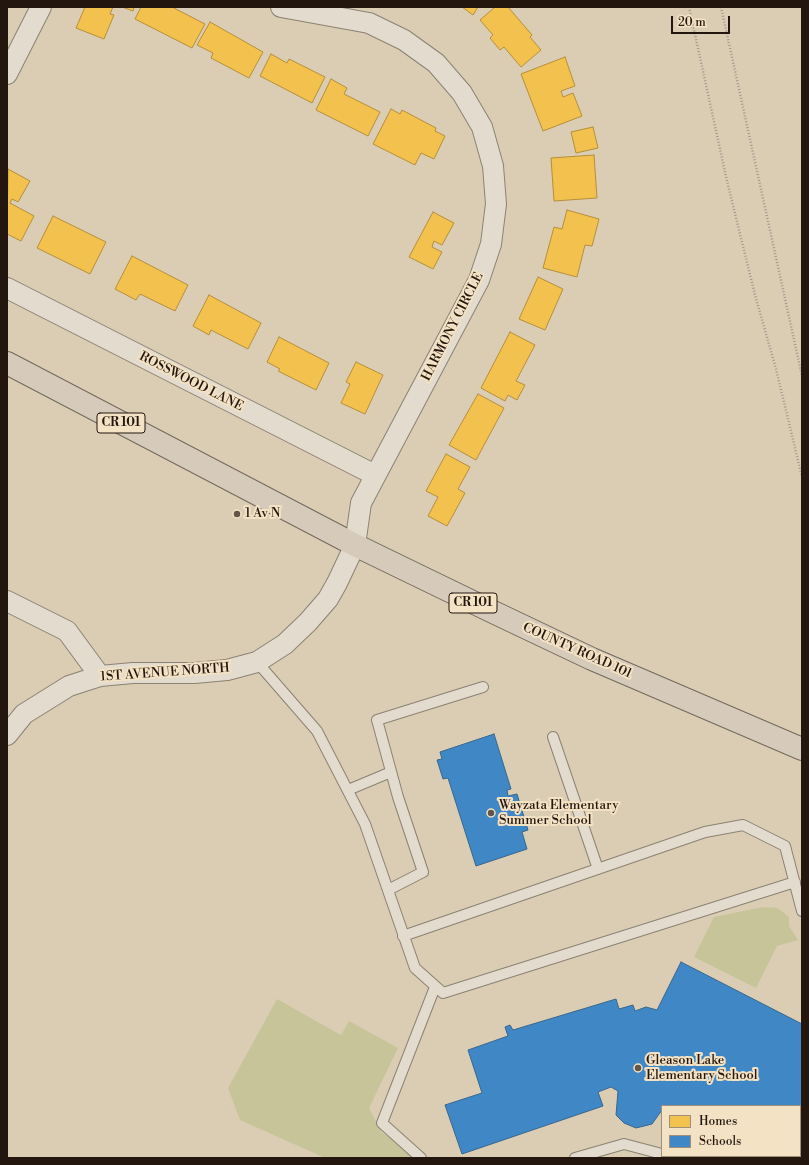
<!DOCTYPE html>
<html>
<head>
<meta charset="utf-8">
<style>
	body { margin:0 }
	#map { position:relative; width:809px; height:1165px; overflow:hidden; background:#dbcdb3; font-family:"Libre Bodoni",serif }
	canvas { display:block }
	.frame { position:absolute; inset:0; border:8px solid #23160f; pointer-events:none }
	.legend { position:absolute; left:661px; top:1105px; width:140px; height:52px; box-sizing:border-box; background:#f3e2c3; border:1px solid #a0907b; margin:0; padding:5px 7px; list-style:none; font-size:12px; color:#23160f }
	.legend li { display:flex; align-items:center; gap:8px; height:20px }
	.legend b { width:20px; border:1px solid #a0907b }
	.scale { position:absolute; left:671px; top:16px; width:59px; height:18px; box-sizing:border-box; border:2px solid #23160f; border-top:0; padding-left:5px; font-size:12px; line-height:14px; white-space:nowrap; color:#23160f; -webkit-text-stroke:3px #f3e2c3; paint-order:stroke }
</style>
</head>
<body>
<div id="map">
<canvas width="809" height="1165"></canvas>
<div class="frame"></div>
<ul class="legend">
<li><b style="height:11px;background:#f2c14e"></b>Homes</li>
<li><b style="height:11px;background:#3f88c5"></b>Schools</li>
</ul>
<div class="scale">20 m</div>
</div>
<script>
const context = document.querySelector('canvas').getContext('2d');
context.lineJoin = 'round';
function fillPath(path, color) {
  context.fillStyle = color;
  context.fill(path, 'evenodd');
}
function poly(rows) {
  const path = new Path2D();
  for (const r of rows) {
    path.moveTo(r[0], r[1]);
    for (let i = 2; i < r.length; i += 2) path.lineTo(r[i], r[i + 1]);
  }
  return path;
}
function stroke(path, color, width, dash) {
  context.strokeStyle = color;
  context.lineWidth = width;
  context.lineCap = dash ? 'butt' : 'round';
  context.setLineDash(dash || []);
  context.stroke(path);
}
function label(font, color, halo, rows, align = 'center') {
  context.font = font + ' "Libre Bodoni",serif';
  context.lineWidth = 4;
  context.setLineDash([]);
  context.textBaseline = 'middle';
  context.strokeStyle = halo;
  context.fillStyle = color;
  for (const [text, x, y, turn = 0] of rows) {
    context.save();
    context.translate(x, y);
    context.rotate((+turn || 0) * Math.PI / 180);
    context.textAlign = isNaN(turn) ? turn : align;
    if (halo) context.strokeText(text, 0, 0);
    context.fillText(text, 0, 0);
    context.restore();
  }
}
fillPath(poly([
	[763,907,778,908,789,917,789,926,798,940,777,946,756,988,694,957,714,917],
	[277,999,341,1035,349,1021,398,1048,369,1108,381,1132,420,1158,325,1158,240,1120,228,1088]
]), '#c8c499');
const homes = poly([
	[85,7,113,7,110,14,114,15,104,39,76,28,85,7],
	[122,7,134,7,133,11,122,7],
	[141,7,172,7,205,24,192,48,135,19,141,7],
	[462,7,478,7,473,15,462,7],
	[495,7,508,7,532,35,530,37,541,50,521,67,504,47,500,50,490,38,493,35,480,20,495,7],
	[210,22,263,52,249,78,211,58,213,53,197,45,210,22],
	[271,54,287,63,289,59,325,77,312,103,260,76,271,54],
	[565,57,575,86,561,91,563,97,573,93,582,116,543,131,521,74,565,57],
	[331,79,347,88,344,94,380,112,368,136,316,110,331,79],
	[391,109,400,114,402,110,436,128,435,131,445,136,434,159,421,153,415,165,373,144,391,109],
	[593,127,598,148,576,153,571,132,593,127],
	[594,155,597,198,554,201,551,158,594,155],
	[8,169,30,181,18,202,12,199,10,203,34,216,21,241,7,234,8,169],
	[567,210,599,219,592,246,585,245,577,277,543,268,554,227,562,229,567,210],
	[433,212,454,223,442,245,434,241,432,247,442,252,433,269,409,257,433,212],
	[53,216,106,242,90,274,37,248,53,216],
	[132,256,188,285,175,311,140,294,136,300,115,289,132,256],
	[538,277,563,289,545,330,519,319,538,277],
	[209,295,261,323,248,349,211,330,209,335,193,326,209,295],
	[510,332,535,345,516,381,525,385,517,400,508,395,505,401,481,388,510,332],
	[279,337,329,363,316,390,278,371,280,369,267,362,279,337],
	[356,362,383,375,365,414,341,403,350,384,346,382,356,362],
	[478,394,504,408,476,460,449,445,478,394],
	[446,454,470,467,458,489,465,493,447,526,428,516,438,497,426,491,446,454]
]);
fillPath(homes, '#f2c14e');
stroke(homes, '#b48e3b', 1);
const schools = poly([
	[494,734,511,789,507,790,508,796,517,794,528,830,522,832,527,849,476,866,448,778,443,779,437,760,442,759,440,752,494,734],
	[681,962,802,1024,802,1158,757,1158,753,1156,800,1156,800,1106,662,1106,662,1110,652,1124,636,1128,624,1123,616,1115,618,1091,611,1087,598,1092,603,1106,462,1154,445,1105,482,1093,468,1050,508,1036,505,1027,510,1025,513,1030,616,999,619,1009,633,1005,635,1011,646,1007,657,1010,681,962]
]);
fillPath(schools, '#3f88c5');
stroke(schools, '#37668e', 1);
const service = poly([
	[257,662,317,731,365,824,415,968,443,993,795,882],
	[553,737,598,869],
	[348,790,391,772],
	[388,890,423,872,398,797,377,720,483,687],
	[403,936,705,832,743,825,785,846,802,911],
	[669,1156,676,1158],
	[421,1158,382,1123,435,987],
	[575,1158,624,1144,662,1154]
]);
const minor = poly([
	[7,74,41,7],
	[7,288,375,475],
	[7,601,67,631,100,676],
	[7,735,24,714,69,686,100,676,133,673,194,673,227,670,257,662,285,644,308,622,328,599,337,583,355,545,361,503,479,280,491,244,496,204,493,166,482,127,462,93,436,63,404,40,369,23,281,7]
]);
const primary = poly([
	[7,363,355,545,491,611,592,659,802,749]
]);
stroke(service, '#8b8273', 12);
stroke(minor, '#8b8273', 22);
stroke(primary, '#72695d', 24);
stroke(poly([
	[689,7,727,181,755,295,776,369,802,477],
	[721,7,802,376]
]), '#9f978e', 2.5, [1, 2]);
stroke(service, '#e2dbce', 10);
stroke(minor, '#e2dbce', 20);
stroke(primary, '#d6cbba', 22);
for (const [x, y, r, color] of [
	[237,514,4,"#635648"],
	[491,813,4,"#635648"],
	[638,1068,4,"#635648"]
]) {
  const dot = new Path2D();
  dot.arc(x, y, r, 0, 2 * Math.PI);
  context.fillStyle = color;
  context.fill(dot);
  stroke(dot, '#f3e2c3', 1.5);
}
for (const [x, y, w] of [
	[121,423,48],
	[473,603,48]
]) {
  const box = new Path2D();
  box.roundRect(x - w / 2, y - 10, w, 20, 3);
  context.fillStyle = '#f3e2c3';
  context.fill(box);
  stroke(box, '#23160f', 1);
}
label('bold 12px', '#23160f', null, [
	["CR 101",121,423],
	["CR 101",473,603]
]);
label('13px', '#23160f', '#f3e2c3', [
	["HARMONY CIRCLE",453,327,-63],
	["ROSSWOOD LANE",191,382,27],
	["COUNTY ROAD 101",577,651,24],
	["1ST AVENUE NORTH",165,673,-4]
]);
label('13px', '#23160f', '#f3e2c3', [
	["1 Av N",245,514],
	["Wayzata Elementary",499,806],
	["Summer School",499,821],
	["Gleason Lake",646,1061],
	["Elementary School",646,1076]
], 'left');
</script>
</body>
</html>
